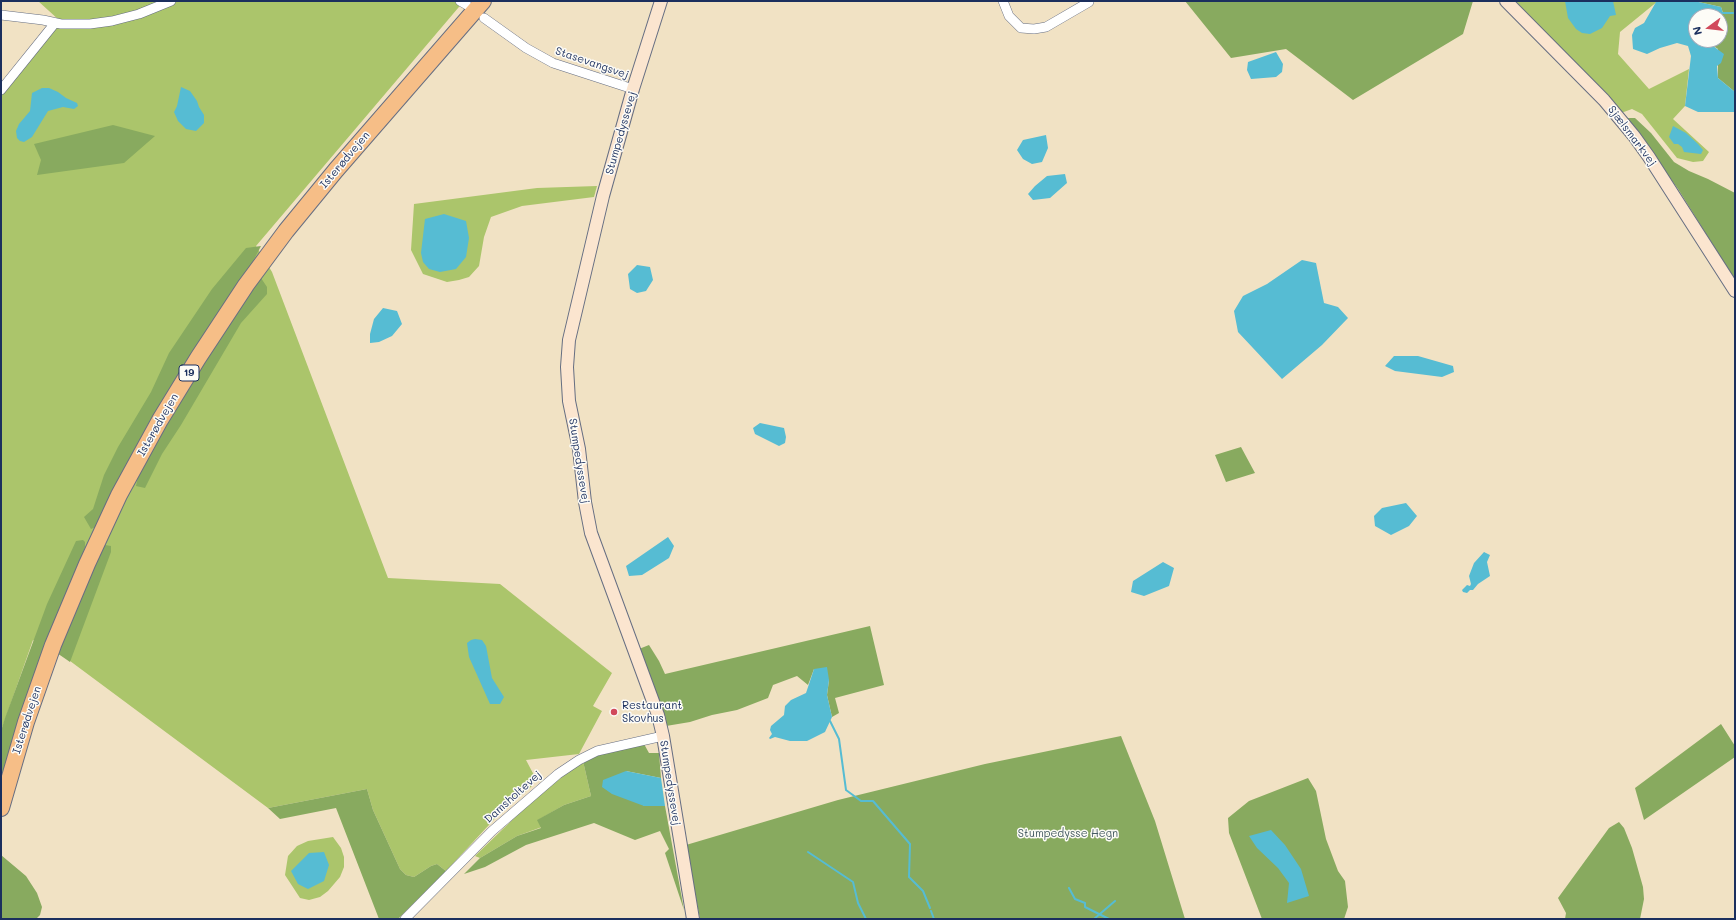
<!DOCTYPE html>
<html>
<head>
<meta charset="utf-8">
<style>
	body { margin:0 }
	#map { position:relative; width:1736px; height:920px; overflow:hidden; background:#f1e2c4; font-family:Mali,sans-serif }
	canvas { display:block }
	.frame { position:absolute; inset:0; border:2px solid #1b2f5e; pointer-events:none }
	.north { position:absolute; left:1688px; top:8px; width:40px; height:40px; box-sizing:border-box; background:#fdfcf7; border:1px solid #a3aaba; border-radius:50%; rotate:255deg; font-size:11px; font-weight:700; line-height:16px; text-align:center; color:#1b2f5e }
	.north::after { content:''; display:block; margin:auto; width:14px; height:18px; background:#d1495b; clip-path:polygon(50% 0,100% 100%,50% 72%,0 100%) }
</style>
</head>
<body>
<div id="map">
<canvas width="1736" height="920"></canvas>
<div class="frame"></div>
<div class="north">N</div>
</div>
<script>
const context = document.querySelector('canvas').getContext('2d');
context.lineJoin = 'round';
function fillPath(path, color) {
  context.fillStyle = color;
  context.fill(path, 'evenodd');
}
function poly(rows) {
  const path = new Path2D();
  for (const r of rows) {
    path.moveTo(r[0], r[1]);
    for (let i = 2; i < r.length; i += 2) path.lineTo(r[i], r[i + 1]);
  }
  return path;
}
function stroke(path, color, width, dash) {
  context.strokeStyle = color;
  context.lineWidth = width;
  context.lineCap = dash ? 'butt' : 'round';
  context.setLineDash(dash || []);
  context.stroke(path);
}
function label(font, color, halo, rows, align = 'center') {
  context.font = font + ' Mali,sans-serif';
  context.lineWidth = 3;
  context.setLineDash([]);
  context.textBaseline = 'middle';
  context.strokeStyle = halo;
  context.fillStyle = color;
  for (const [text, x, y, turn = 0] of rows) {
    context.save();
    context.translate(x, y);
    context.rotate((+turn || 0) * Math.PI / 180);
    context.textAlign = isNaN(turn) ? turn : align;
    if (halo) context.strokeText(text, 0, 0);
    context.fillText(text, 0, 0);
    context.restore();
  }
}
fillPath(poly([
	[38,1,464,1,256,246,272,272,388,578,500,584,612,673,593,706,602,711,579,754,526,760,536,779,531,787,502,811,446,871,437,864,431,866,414,877,406,875,400,869,373,810,367,789,268,808,66,658,33,640,1,731,1,92,59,20],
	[1514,1,1658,1,1620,32,1618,54,1649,89,1689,69,1685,106,1673,119,1709,152,1703,161,1693,162,1677,158,1642,114,1632,109,1621,113],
	[597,186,594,197,522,206,491,217,484,237,479,266,469,277,459,280,447,282,423,274,411,250,414,204,537,188],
	[583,761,591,796,564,805,538,820,542,827,517,836,480,858,475,856,535,798],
	[333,837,341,848,344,857,344,867,340,877,328,891,320,897,309,900,300,898,285,875,288,856,297,846,308,841]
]), '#abc56b');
fillPath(poly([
	[1185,1,1473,1,1463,34,1353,100,1286,49,1231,58],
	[1694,1,1735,1,1735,92,1718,78,1718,49,1709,43,1707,40,1720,40,1720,16,1723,13,1721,7],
	[1627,118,1635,118,1651,133,1674,162,1689,171,1708,179,1735,193,1735,280,1678,189],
	[113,125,155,136,124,163,37,175,41,160,34,144],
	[261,246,252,263,222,306,147,426,98,526,91,529,84,517,93,509,104,475,118,447,151,392,169,353,212,289,246,248],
	[261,278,267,287,267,294,241,323,181,425,162,454,145,488,136,486,139,472,157,440,227,324],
	[1241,447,1255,473,1226,482,1215,455],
	[83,540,85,542,85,547,47,647,1,781,1,731,5,718,47,604,76,541],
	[105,545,111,546,111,552,70,662,57,653,88,579],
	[870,626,884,685,835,698,839,713,832,717,827,695,829,680,814,669,808,685,797,676,773,685,768,698,737,710,712,715,690,722,666,726,639,649,649,645,659,661,665,674],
	[1721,724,1735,746,1735,757,1644,820,1635,788],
	[1121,736,1155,821,1185,919,700,919,686,845,838,800,985,764],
	[644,744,649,753,659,753,661,778,626,771,644,806,665,806,684,910,665,853,669,849,660,831,635,840,594,823,526,845,485,867,464,874,480,858,517,836,541,828,537,820,564,805,591,796,583,761,598,754],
	[1308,778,1316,791,1326,839,1338,871,1345,881,1348,907,1344,919,1262,919,1229,833,1228,818,1249,801],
	[367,789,373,810,400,869,406,875,414,877,431,866,437,864,446,871,398,919,379,919,336,808,280,819,268,808],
	[1619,822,1624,828,1632,848,1643,887,1644,899,1640,919,1565,919,1566,913,1558,898,1609,828],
	[1,855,26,876,37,893,42,907,40,915,36,919,1,919]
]), '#88aa5f');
fillPath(poly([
	[1565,1,1613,1,1616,15,1610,16,1602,28,1590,34,1582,33,1576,29,1568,18],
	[1658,1,1694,1,1721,7,1723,13,1720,16,1696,16,1696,40,1707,40,1709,43,1724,54,1721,63,1717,66,1718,78,1735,92,1735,112,1698,112,1685,106,1691,56,1688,46,1677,43,1660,48,1647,54,1633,49,1632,35,1635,28,1644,23,1656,2],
	[1276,52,1283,64,1282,72,1276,77,1251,79,1247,70,1248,62],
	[181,87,190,91,197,101,199,107,204,115,204,123,196,131,186,129,178,121,174,112,177,106],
	[42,88,49,88,58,92,66,98,77,103,78,106,74,109,63,107,48,111,32,137,24,142,20,141,17,138,16,131,19,124,30,111,32,93],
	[1673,126,1686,133,1698,144,1703,150,1701,154,1684,152,1682,147,1678,144,1674,144,1669,137],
	[1046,135,1048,148,1042,162,1032,164,1023,159,1017,150,1023,140],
	[1065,174,1067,183,1050,198,1033,200,1028,194,1035,186,1047,176],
	[444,214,466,221,469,238,466,257,456,269,440,272,429,269,423,262,421,253,425,219],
	[1302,260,1316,263,1324,303,1338,307,1348,318,1322,345,1282,379,1238,332,1234,311,1243,296,1267,284],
	[637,265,650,267,653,280,646,291,637,293,630,289,628,274],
	[383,308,397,311,402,324,392,336,379,342,370,343,370,334,374,319],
	[1394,356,1418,356,1453,366,1454,372,1442,377,1395,371,1385,366],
	[760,423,784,428,786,437,785,443,779,446,755,434,753,428],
	[1406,503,1417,516,1409,526,1391,535,1375,526,1374,516,1382,508],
	[668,537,674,546,669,558,642,575,629,576,626,566],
	[1484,552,1490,555,1487,562,1490,576,1478,584,1473,590,1470,590,1467,593,1463,592,1462,590,1467,585,1470,586,1471,584,1469,576,1474,563],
	[1163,562,1174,568,1169,586,1144,596,1131,592,1133,581],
	[475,639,482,640,486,646,492,678,504,697,500,704,490,704,469,657,467,643,471,640],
	[827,667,829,680,827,695,832,717,825,732,807,741,790,741,775,737,770,739,769,738,772,734,770,730,771,726,784,715,785,706,791,700,806,693,814,669],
	[626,771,661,778,665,806,644,806,612,794,602,787,603,780],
	[1271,830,1285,845,1301,869,1309,896,1287,903,1289,883,1278,868,1257,848,1249,836],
	[324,852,329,865,324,881,308,889,298,884,291,871,309,853]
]), '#56bcd3');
stroke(poly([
	[1723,13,1733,13],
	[830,721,839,739,846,790,861,801,873,801,910,844,909,877,923,891,930,908],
	[808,852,853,882,858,903,866,919],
	[1069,888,1075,899,1085,903,1085,907,1109,919],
	[931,911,934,919],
	[1094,919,1115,901]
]), '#56bcd3', 2);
const street = poly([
	[460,1,467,5],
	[1003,1,1009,16,1021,28,1034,29,1046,27,1089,2,1088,1],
	[1,15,43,20,61,24,90,24,112,21,139,14,171,1],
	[484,18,526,48,553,63,633,89],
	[1,90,55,23],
	[405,919,492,831,558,774,579,760,597,751,663,736]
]);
const secondary = poly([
	[661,1,633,89,603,196,569,340,567,367,569,401,579,449,585,502,591,533,658,715,663,736,693,919],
	[1506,1,1604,100,1634,136,1649,157,1735,291]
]);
const highway = poly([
	[1,808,26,722,53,645,87,564,119,495,160,420,198,358,246,285,286,231,336,170,483,1]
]);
stroke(street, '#666e82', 10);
stroke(secondary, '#666e82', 14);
stroke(highway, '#666e82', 18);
stroke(street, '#fff', 9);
stroke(secondary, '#fbe5cf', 12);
stroke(highway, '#f6be87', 16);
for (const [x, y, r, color] of [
	[614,712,4,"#d1495b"]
]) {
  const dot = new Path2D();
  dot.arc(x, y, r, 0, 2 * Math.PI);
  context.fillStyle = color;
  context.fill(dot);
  stroke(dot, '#fdfcf7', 1.5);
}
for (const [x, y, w] of [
	[189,373,20]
]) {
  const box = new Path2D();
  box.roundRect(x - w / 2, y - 8, w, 16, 3);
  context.fillStyle = '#fdfcf7';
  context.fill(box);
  stroke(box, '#1b2f5e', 1);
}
label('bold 10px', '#1b2f5e', null, [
	["19",189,373]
]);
label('11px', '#1b2f5e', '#fdfcf7', [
	["Stasevangsvej",592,63,19],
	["Stumpedyssevej",621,133,-74],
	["Sjælsmarkvej",1632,136,53],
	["Isterødvejen",345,160,-50],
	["Isterødvejen",158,425,-60],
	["Stumpedyssevej",579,461,81],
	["Isterødvejen",27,720,-72],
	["Stumpedyssevej",670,783,81],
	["Damsholtevej",513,797,-42]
]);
label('11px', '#1b2f5e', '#fdfcf7', [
	["Restaurant",622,706],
	["Skovhus",622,719]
], 'left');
label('11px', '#465c62', '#fdfcf7', [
	["Stumpedysse Hegn",1068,834]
]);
</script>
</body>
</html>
